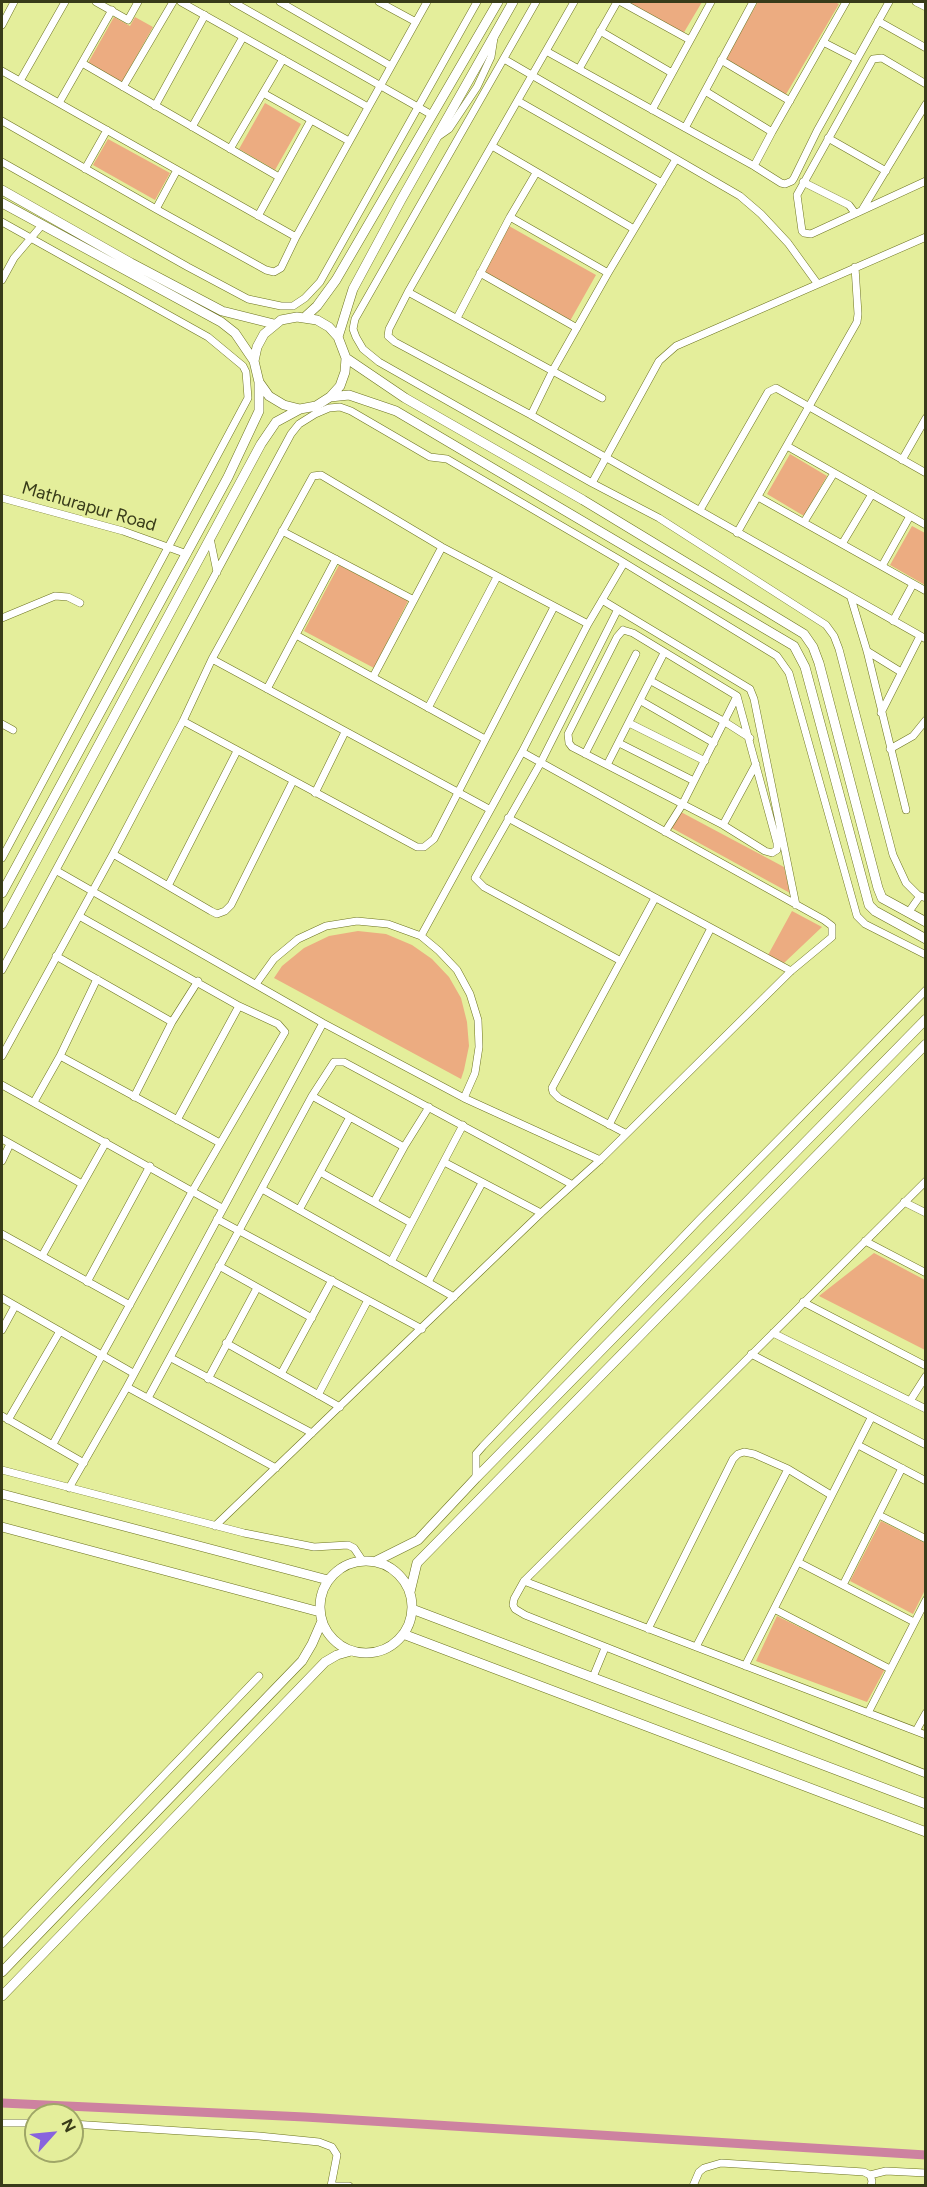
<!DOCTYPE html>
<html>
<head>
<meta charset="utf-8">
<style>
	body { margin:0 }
	#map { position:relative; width:927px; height:2187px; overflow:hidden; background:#e4ee9b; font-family:Figtree,sans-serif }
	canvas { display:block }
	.frame { position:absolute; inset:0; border:3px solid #383b19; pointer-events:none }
	.north { position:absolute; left:24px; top:2103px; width:60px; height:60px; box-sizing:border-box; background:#e4ee9b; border:2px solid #9fa667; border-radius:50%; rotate:63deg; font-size:16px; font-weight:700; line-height:24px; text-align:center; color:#383b19 }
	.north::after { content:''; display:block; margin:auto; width:21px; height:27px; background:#8863de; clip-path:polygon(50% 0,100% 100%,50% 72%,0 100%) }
</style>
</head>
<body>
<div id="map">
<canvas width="927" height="2187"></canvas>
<div class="frame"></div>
<div class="north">N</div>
</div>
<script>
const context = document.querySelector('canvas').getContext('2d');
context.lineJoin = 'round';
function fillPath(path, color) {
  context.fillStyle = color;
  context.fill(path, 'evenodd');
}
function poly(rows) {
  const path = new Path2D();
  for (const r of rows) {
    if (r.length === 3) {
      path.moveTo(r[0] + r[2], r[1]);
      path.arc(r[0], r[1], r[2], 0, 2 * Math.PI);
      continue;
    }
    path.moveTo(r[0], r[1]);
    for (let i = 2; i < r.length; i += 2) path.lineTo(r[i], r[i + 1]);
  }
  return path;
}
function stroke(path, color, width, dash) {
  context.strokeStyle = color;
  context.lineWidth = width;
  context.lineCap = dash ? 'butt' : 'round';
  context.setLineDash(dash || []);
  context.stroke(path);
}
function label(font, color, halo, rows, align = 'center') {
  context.font = font + ' Figtree,sans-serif';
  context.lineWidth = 5;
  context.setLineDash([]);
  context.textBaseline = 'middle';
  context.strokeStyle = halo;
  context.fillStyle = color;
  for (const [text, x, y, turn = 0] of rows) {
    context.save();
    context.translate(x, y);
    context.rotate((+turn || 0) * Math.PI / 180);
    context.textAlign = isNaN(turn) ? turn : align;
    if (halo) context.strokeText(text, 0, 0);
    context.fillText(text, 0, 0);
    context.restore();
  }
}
fillPath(poly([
	[626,2,702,2,683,34],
	[758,2,835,2,839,4,785,96,724,60],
	[114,17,130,26,135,17,153,27,122,82,88,63],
	[265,103,301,124,275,170,239,149],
	[108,139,170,173,155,200,93,165],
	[509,226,596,275,570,321,483,272],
	[790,454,827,476,804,516,767,494],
	[912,526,925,533,925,585,890,565],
	[339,565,408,601,374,668,304,631],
	[679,811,784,867,790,893,670,827],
	[792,911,822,927,784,963,768,955],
	[358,931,386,934,412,945,432,959,449,977,461,998,467,1022,469,1046,464,1070,461,1079,274,978,282,966,304,948,329,936],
	[874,1253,925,1280,925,1350,819,1296],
	[881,1521,925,1543,925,1590,913,1614,850,1581],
	[777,1616,885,1669,867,1702,756,1661]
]), '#ecac81');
stroke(poly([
	[2,2103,305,2117,926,2155]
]), '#cd82a0', 9);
const street = poly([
	[96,2,128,20,138,2],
	[181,2,368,107],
	[233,2,432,115],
	[280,2,391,66],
	[379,2,416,22],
	[536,2,355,319,353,329,356,337,363,349,379,362,592,483,659,518,826,625,834,636,839,649,893,855,906,883,918,895,926,898],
	[574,2,408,292,389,329,388,336,395,342,531,415,926,639],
	[621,2,690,40],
	[916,2,926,7],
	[878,21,926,48],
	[2,25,14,2],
	[600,31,672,73],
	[823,42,856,59],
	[546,51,754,166,781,183,785,184,792,181,794,178,817,131,889,2],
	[504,59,740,196,761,214,788,243,817,283],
	[721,60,790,101],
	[82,63,279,177],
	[579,69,617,2],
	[2,71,296,237],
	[20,81,65,2],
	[926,84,882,58,873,59,797,195,802,231,804,233,811,234,926,181],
	[123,87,173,2],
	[705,91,772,132],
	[263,93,349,141],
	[518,101,662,183],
	[59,103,112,10],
	[155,106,205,15],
	[652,110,711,2],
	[2,121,156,209,266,270,274,272,281,268,296,237,427,2],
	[192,127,243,37],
	[685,128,753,2],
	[439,136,449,129,477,87,491,57,494,38],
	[828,138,886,171],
	[492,146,634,229],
	[230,149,283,59],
	[2,162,188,267,248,299,281,306,293,306,305,298,320,282,477,2],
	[754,166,772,132,846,2],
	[85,169,107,130],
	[803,182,849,205,855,213],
	[156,209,177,170],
	[862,210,926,104],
	[258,216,311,120],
	[510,217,608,273],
	[2,222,208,337,243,366,246,372,248,398,2,858],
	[480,273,577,328],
	[2,280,14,258,42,225],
	[408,292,602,398],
	[457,318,510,217,536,173],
	[531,415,553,370,608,273,676,159],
	[787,446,926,525],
	[902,460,926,418],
	[592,483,659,361,676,346,926,237],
	[758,497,926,591],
	[2,498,123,531,187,554],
	[700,510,768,392,776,388,926,473],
	[804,522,834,473],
	[282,531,414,600],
	[737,533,857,322,858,314,855,267],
	[210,538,217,572],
	[842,544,872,494],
	[882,566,910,516],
	[851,598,867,651,906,810],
	[602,600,750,689,754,699,796,905],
	[617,611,540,764,475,878,484,887,621,961],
	[2,618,55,596,68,597,80,603],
	[893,621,913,584],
	[623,630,633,633,737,696,777,843,777,850,775,851,772,853,765,851,723,825,572,747,569,743,568,734,617,637,623,630],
	[296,635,485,739],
	[867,651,901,672],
	[212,659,489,809],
	[373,677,442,547],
	[651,681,725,722,750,738],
	[267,689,336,559],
	[641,701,714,743],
	[428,708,497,577],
	[881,713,920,636],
	[183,721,417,847,424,847,434,839,554,607],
	[629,723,705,761],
	[2,724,13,730],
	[619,743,694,781],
	[890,749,913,736,926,720],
	[585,754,636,654],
	[607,765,664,653],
	[315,793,345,732],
	[508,818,791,971],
	[723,825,756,764],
	[665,832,682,805,737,696],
	[113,854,211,911,217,914,225,911,231,905,293,781],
	[57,871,323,1023,464,1098,600,1160],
	[168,886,237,751],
	[908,913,920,896],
	[421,936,522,752,588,624,624,563],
	[56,956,172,1022],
	[2,970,291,434,299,424,315,414,329,408,340,407,351,411,430,457,447,459,618,559,777,656,789,673,857,916,865,924,926,955],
	[256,984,274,959,298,939,326,926,357,921,388,924,421,936,439,951,457,970,470,994,478,1020,479,1047,475,1073,464,1098],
	[2,1056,113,854,183,721,212,659,313,476,321,475,442,547,588,624],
	[60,1056,220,1143],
	[2,1085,222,1208],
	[312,1096,404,1147],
	[134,1097,172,1022,198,981],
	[34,1102,60,1056,97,979],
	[177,1120,239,1006],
	[609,1125,711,928],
	[625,1133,559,1098,553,1092,552,1088,655,898],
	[2,1139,82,1184],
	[2,1161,10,1144],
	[444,1162,541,1213],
	[320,1172,411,1223],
	[926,1181,524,1581,514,1599,513,1605,515,1609,525,1615,926,1774],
	[262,1189,454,1297],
	[374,1202,404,1147,429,1107],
	[904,1202,926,1213],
	[299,1210,350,1117],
	[217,1219,422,1329],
	[2,1234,130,1305],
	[865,1241,926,1273],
	[42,1256,106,1142],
	[391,1262,463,1125],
	[219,1266,312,1318],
	[87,1282,150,1166],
	[428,1282,482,1183],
	[2,1298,133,1373],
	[803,1302,926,1366],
	[2,1330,15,1306],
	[773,1333,926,1409],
	[226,1343,340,1407],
	[751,1354,926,1445],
	[171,1358,312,1433],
	[281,1374,332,1280],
	[208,1379,257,1288],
	[127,1387,276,1468],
	[318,1395,368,1300],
	[148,1398,312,1096,334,1062,344,1062,571,1184],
	[910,1401,926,1376],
	[2,1416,84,1463],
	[8,1420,60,1331],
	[53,1444,193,1190,285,1032,278,1024,239,1006,79,916],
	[858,1445,926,1481],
	[2,1470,244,1533,314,1547,348,1545,354,1548,362,1560],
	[476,1478,476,1454,483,1446,699,1220,926,990],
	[69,1488,127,1387,323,1023],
	[879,1515,926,1539],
	[215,1526,541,1213,600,1160,791,971,832,937,832,926,824,920,522,752],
	[798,1562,914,1622],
	[524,1581,926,1735],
	[843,1585,902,1468],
	[774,1609,890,1669],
	[648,1629,733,1459,738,1454,744,1452,754,1454,788,1469,831,1495],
	[696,1647,788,1469],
	[745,1666,871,1418],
	[593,1677,605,1648],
	[868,1713,926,1600],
	[916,1731,926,1713],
	[2,1944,259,1676],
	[2,2123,36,2123],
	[72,2124,259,2136,319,2142,332,2147,337,2155,331,2186],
	[870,2175,886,2171,926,2173],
	[332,2186,349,2186],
	[693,2186,699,2172,704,2168,721,2163,864,2172,870,2175,872,2181,871,2186]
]);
const secondary = poly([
	[2,190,131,263,222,311,274,324],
	[2,203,221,322,235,333,254,361,259,382,269,396,284,405,300,409,316,406,330,397,340,386,345,372,346,358,338,337,329,327,317,320,297,317,281,320,264,334,257,347,254,361],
	[305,317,317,306,336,280,498,2],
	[338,337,353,289,401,200,513,2],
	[346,358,405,398,583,500,804,634,813,647,819,663,878,888,882,898,926,922],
	[330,397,349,395,396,411,794,646,805,667,869,905,875,911,926,939],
	[2,893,228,477,259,411,259,382],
	[2,924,261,444,276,422,300,409],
	[2,1494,328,1580],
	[2,1527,320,1612],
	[366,1607,46],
	[376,1561,418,1540,476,1478,926,1019],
	[410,1592,417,1563,926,1044],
	[412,1609,926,1804],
	[403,1634,926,1832],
	[2,1972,302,1661,312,1644,322,1621],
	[2,1996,325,1662,337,1655,351,1651]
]);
stroke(street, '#6c7320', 8);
stroke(secondary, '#6c7320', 10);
stroke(street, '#fff', 7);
stroke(secondary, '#fff', 9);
label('18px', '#383b19', '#e4ee9b', [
	["Mathurapur Road",89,507,16]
]);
</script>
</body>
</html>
